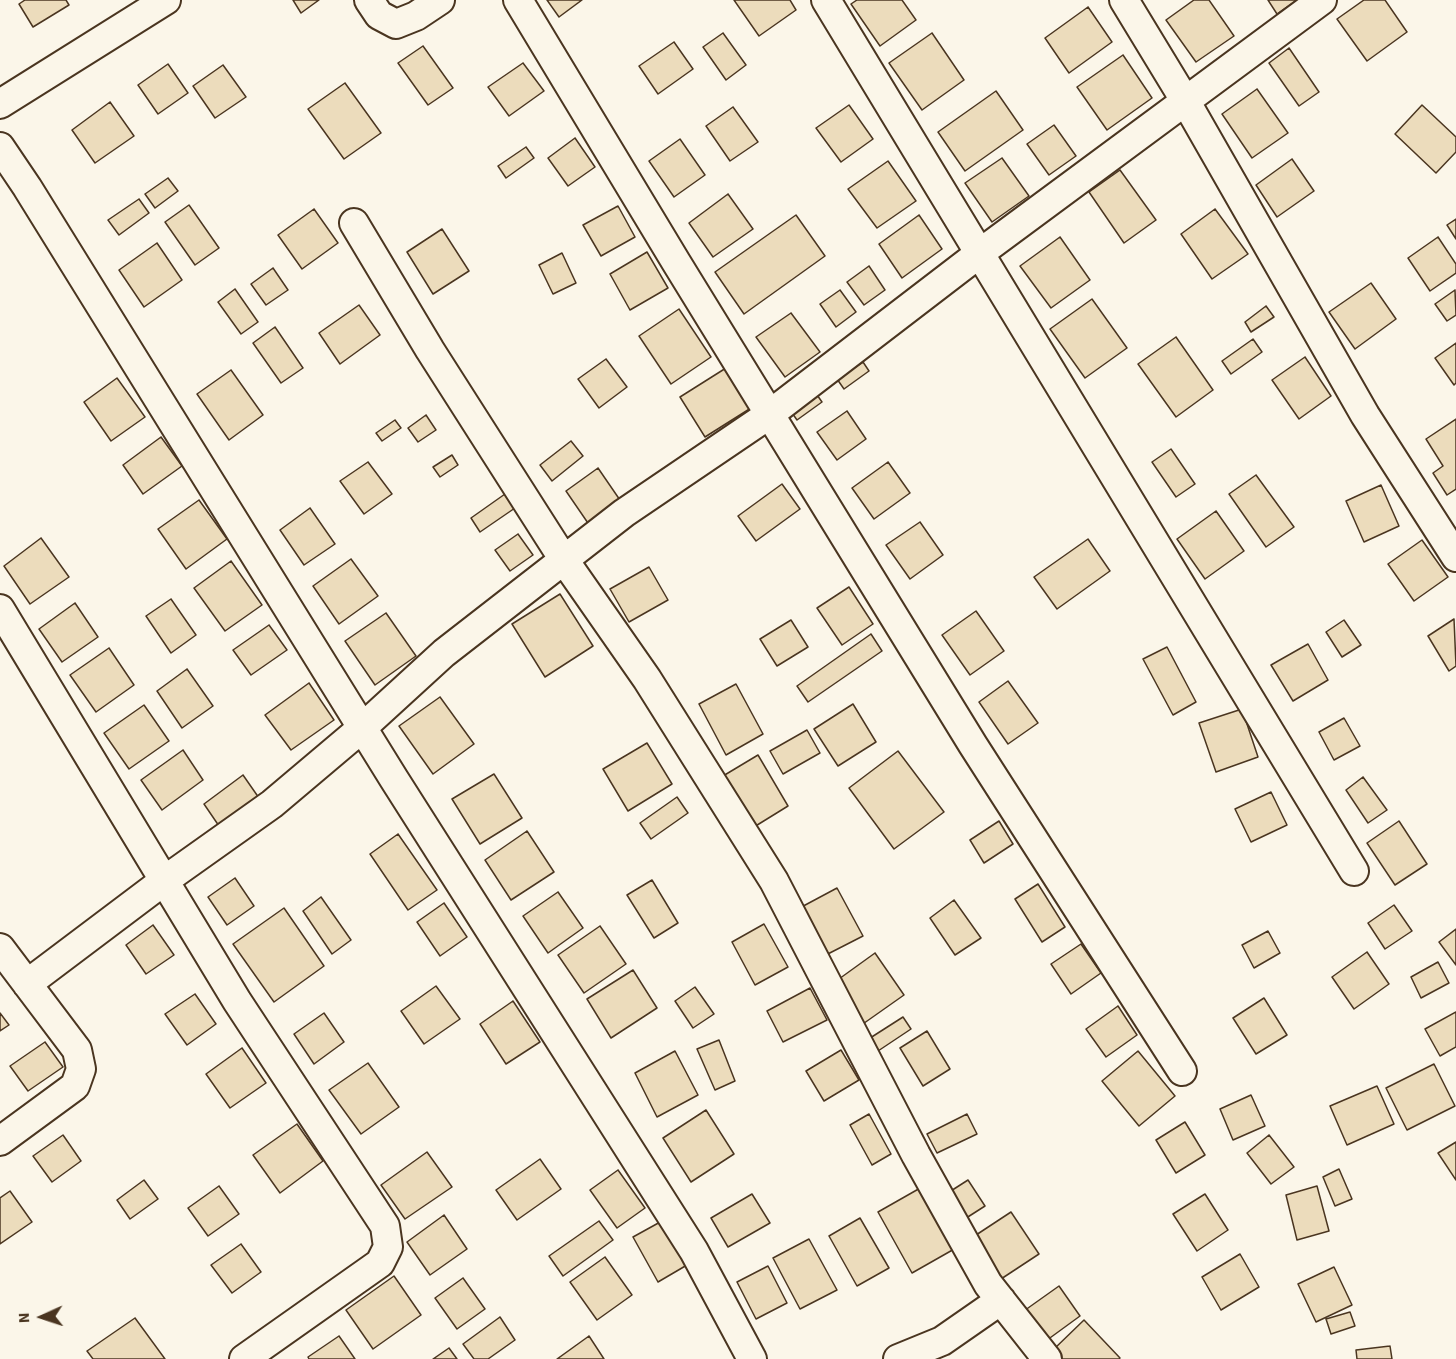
<!DOCTYPE html>
<html>
<head>
<meta charset="utf-8">
<style>
	body { margin:0 }
	#map { position:relative; width:1456px; height:1359px; overflow:hidden; background:#fbf6e9; font-family:"Source Sans 3",sans-serif }
	canvas { display:block }
	.north { position:absolute; left:12px; top:1287px; width:60px; height:60px; -webkit-text-stroke:4px #fbf6e9; paint-order:stroke; rotate:267deg; font-size:16px; font-weight:700; line-height:24px; text-align:center; color:#4a3520 }
	.north::after { content:''; display:block; margin:auto; width:21px; height:27px; background:#4a3520; clip-path:polygon(50% 0,100% 100%,50% 72%,0 100%) }
</style>
</head>
<body>
<div id="map">
<canvas width="1456" height="1359"></canvas>
<div class="north">N</div>
</div>
<script>
const context = document.querySelector('canvas').getContext('2d');
context.lineJoin = 'round';
function fillPath(path, color) {
  context.fillStyle = color;
  context.fill(path, 'evenodd');
}
function poly(rows) {
  const path = new Path2D();
  for (const r of rows) {
    path.moveTo(r[0], r[1]);
    for (let i = 2; i < r.length; i += 2) path.lineTo(r[i], r[i + 1]);
  }
  return path;
}
function stroke(path, color, width, dash) {
  context.strokeStyle = color;
  context.lineWidth = width;
  context.lineCap = dash ? 'butt' : 'round';
  context.setLineDash(dash || []);
  context.stroke(path);
}
const building = poly([
	[25,0,66,0,69,5,33,27,19,4,25,0],
	[293,0,319,0,301,13,293,0],
	[547,0,582,0,559,17,547,0],
	[734,0,790,0,796,10,759,36,734,0],
	[857,0,902,0,916,20,880,46,851,4,857,0],
	[1194,0,1209,0,1234,36,1196,62,1166,20,1194,0],
	[1268,0,1297,0,1277,14,1268,0],
	[1364,0,1385,0,1407,32,1367,61,1337,19,1364,0],
	[1088,7,1112,42,1069,73,1045,38,1088,7],
	[723,33,746,65,726,80,703,47,723,33],
	[932,33,964,80,922,110,889,63,932,33],
	[674,42,693,69,658,94,639,66,674,42],
	[423,46,453,88,428,105,398,63,423,46],
	[1289,48,1319,92,1299,106,1269,63,1289,48],
	[1123,55,1152,98,1107,130,1077,87,1123,55],
	[523,63,544,91,509,116,488,87,523,63],
	[168,64,188,93,158,114,138,85,168,64],
	[223,65,246,97,215,118,193,86,223,65],
	[345,83,381,133,344,159,308,109,345,83],
	[1257,89,1288,133,1252,158,1222,114,1257,89],
	[996,91,1023,130,965,171,938,132,996,91],
	[110,102,134,136,95,163,72,130,110,102],
	[849,105,873,139,841,162,816,128,849,105],
	[1422,105,1456,137,1456,152,1436,173,1395,134,1422,105],
	[733,107,758,142,730,161,706,126,733,107],
	[1054,125,1076,156,1049,175,1027,144,1054,125],
	[575,138,595,167,568,186,548,158,575,138],
	[680,139,705,175,674,197,649,161,680,139],
	[526,147,534,158,506,178,498,166,526,147],
	[1002,158,1029,196,992,222,965,183,1002,158],
	[1292,159,1314,191,1277,217,1256,185,1292,159],
	[888,161,916,201,877,228,848,189,888,161],
	[1120,170,1156,220,1124,243,1089,192,1120,170],
	[168,178,178,191,155,208,145,194,168,178],
	[728,194,753,229,713,257,689,223,728,194],
	[139,199,149,213,119,235,108,220,139,199],
	[189,205,219,248,195,265,165,222,189,205],
	[618,206,635,237,601,256,583,225,618,206],
	[314,209,338,243,302,269,278,235,314,209],
	[1215,209,1248,254,1212,279,1181,234,1215,209],
	[796,215,825,256,744,314,715,272,796,215],
	[919,215,942,249,902,278,879,244,919,215],
	[1456,219,1456,239,1447,225,1456,219],
	[442,229,469,271,433,294,407,252,442,229],
	[1060,237,1090,280,1051,308,1020,266,1060,237],
	[1438,237,1456,264,1456,273,1430,291,1408,258,1438,237],
	[157,243,182,280,144,307,119,270,157,243],
	[647,252,668,288,630,310,610,274,647,252],
	[562,253,576,283,553,294,539,265,562,253],
	[869,266,885,290,864,305,847,282,869,266],
	[273,268,288,290,266,305,251,284,273,268],
	[1371,283,1396,319,1355,349,1329,312,1371,283],
	[235,289,258,322,241,334,218,302,235,289],
	[840,290,856,312,836,327,820,304,840,290],
	[1455,290,1456,315,1447,321,1435,304,1455,290],
	[1092,299,1127,348,1085,378,1050,329,1092,299],
	[359,305,380,335,340,364,319,333,359,305],
	[1266,306,1274,317,1251,332,1245,322,1266,306],
	[679,309,711,357,671,384,639,336,679,309],
	[791,313,820,352,785,377,756,337,791,313],
	[275,327,303,368,281,383,253,343,275,327],
	[1176,337,1213,390,1176,417,1138,364,1176,337],
	[1253,339,1262,352,1231,374,1222,361,1253,339],
	[1456,343,1456,383,1454,385,1435,358,1456,343],
	[1305,357,1331,396,1299,419,1272,380,1305,357],
	[606,359,627,387,599,408,578,379,606,359],
	[863,362,869,371,844,389,837,379,863,362],
	[726,368,751,408,705,437,680,397,726,368],
	[231,370,263,415,229,440,197,394,231,370],
	[117,378,145,417,111,441,84,402,117,378],
	[815,392,822,402,797,420,790,410,815,392],
	[847,411,866,439,837,460,817,432,847,411],
	[426,415,436,430,418,442,408,428,426,415],
	[1456,419,1456,489,1447,495,1433,473,1443,466,1426,439,1456,419],
	[395,420,401,428,382,441,376,433,395,420],
	[161,437,182,466,143,494,123,465,161,437],
	[571,441,583,456,552,481,540,465,571,441],
	[1171,449,1195,484,1176,497,1152,462,1171,449],
	[452,455,458,465,440,477,433,467,452,455],
	[368,462,392,494,364,514,340,481,368,462],
	[888,462,910,493,874,519,852,488,888,462],
	[598,468,622,503,590,526,566,491,598,468],
	[1256,475,1294,527,1266,547,1229,494,1256,475],
	[782,484,800,509,756,541,738,516,782,484],
	[1381,485,1399,526,1364,542,1346,501,1381,485],
	[505,494,515,508,480,532,471,518,505,494],
	[199,500,227,539,186,569,158,529,199,500],
	[310,508,335,544,304,565,280,530,310,508],
	[1216,511,1244,551,1205,579,1177,539,1216,511],
	[920,522,943,555,910,579,886,545,920,522],
	[518,534,533,555,510,571,495,550,518,534],
	[41,538,69,577,30,604,4,566,41,538],
	[1088,539,1110,571,1057,609,1034,577,1088,539],
	[1422,540,1448,577,1414,601,1388,564,1422,540],
	[351,559,378,596,339,624,313,586,351,559],
	[231,561,262,605,225,631,194,588,231,561],
	[649,567,668,600,629,622,610,589,649,567],
	[849,587,873,624,842,645,817,608,849,587],
	[560,594,593,646,545,677,512,624,560,594],
	[171,599,196,635,171,653,146,616,171,599],
	[75,603,98,637,62,662,39,629,75,603],
	[976,611,1004,651,970,675,942,635,976,611],
	[386,613,416,656,375,685,345,641,386,613],
	[1454,619,1456,666,1449,671,1428,636,1454,619],
	[791,620,808,647,777,666,760,639,791,620],
	[1344,620,1361,645,1342,657,1326,632,1344,620],
	[269,625,287,650,251,675,233,650,269,625],
	[871,634,882,651,808,702,797,686,871,634],
	[1308,644,1328,680,1293,701,1271,665,1308,644],
	[1167,647,1196,702,1173,715,1143,659,1167,647],
	[109,648,134,685,96,712,70,675,109,648],
	[187,669,213,706,182,728,157,691,187,669],
	[1008,681,1038,723,1008,744,979,702,1008,681],
	[309,683,334,720,291,750,265,715,309,683],
	[736,684,763,734,726,755,699,704,736,684],
	[440,697,474,744,433,774,399,726,440,697],
	[853,704,876,742,838,766,814,729,853,704],
	[144,705,169,741,129,769,104,733,144,705],
	[1242,709,1258,757,1216,772,1199,723,1242,709],
	[1344,718,1360,746,1334,760,1319,732,1344,718],
	[807,730,820,753,783,774,770,751,807,730],
	[647,743,672,784,628,811,603,769,647,743],
	[183,750,203,780,162,810,141,780,183,750],
	[898,751,944,812,894,849,849,788,898,751],
	[758,755,788,806,754,827,723,776,758,755],
	[494,774,522,818,480,844,452,799,494,774],
	[243,775,259,798,219,826,204,804,243,775],
	[1363,777,1387,810,1368,823,1346,790,1363,777],
	[1271,792,1287,825,1251,842,1235,809,1271,792],
	[677,797,688,813,651,839,640,823,677,797],
	[999,821,1013,844,984,863,970,840,999,821],
	[1399,821,1427,864,1395,885,1367,843,1399,821],
	[527,831,554,872,511,900,485,860,527,831],
	[398,834,437,890,408,910,370,854,398,834],
	[235,878,254,906,227,925,208,897,235,878],
	[652,880,678,923,654,938,627,895,652,880],
	[1038,884,1065,927,1042,942,1015,899,1038,884],
	[837,888,863,936,820,958,794,911,837,888],
	[558,892,583,928,548,953,523,916,558,892],
	[321,897,351,940,332,954,303,911,321,897],
	[954,900,981,938,955,955,930,918,954,900],
	[444,903,467,937,440,956,417,922,444,903],
	[1394,905,1412,931,1385,949,1368,923,1394,905],
	[284,908,324,966,274,1002,233,944,284,908],
	[764,924,788,967,755,985,732,942,764,924],
	[153,925,174,955,146,974,126,945,153,925],
	[600,926,626,964,584,993,558,955,600,926],
	[1456,929,1456,965,1439,942,1456,929],
	[1268,931,1280,953,1254,968,1242,945,1268,931],
	[1081,944,1101,973,1071,994,1051,964,1081,944],
	[1367,952,1389,984,1354,1009,1332,977,1367,952],
	[875,953,904,995,860,1026,832,984,875,953],
	[1438,962,1449,983,1421,998,1411,977,1438,962],
	[633,970,657,1008,611,1038,587,999,633,970],
	[436,986,460,1019,424,1044,401,1011,436,986],
	[695,987,714,1014,693,1028,675,1001,695,987],
	[810,988,827,1020,783,1042,767,1011,810,988],
	[195,994,216,1024,187,1045,165,1014,195,994],
	[1264,998,1287,1035,1256,1054,1233,1018,1264,998],
	[513,1001,540,1042,506,1064,480,1024,513,1001],
	[1118,1006,1137,1035,1106,1057,1086,1029,1118,1006],
	[1456,1012,1456,1047,1440,1056,1425,1029,1456,1012],
	[0,1013,9,1025,0,1031,0,1013],
	[324,1013,344,1042,314,1064,294,1034,324,1013],
	[903,1017,911,1029,875,1053,867,1040,903,1017],
	[927,1031,950,1069,923,1086,900,1048,927,1031],
	[719,1040,735,1081,715,1090,697,1049,719,1040],
	[45,1042,63,1067,28,1091,10,1066,45,1042],
	[242,1048,266,1083,230,1108,206,1074,242,1048],
	[841,1050,859,1080,824,1101,806,1071,841,1050],
	[675,1051,698,1095,657,1117,635,1073,675,1051],
	[1138,1051,1175,1096,1139,1126,1102,1081,1138,1051],
	[368,1063,399,1107,361,1134,329,1090,368,1063],
	[1434,1064,1455,1106,1407,1130,1386,1088,1434,1064],
	[1377,1086,1394,1124,1347,1145,1330,1106,1377,1086],
	[1251,1095,1265,1126,1233,1140,1220,1109,1251,1095],
	[706,1110,734,1154,691,1182,663,1138,706,1110],
	[869,1114,891,1154,872,1165,850,1125,869,1114],
	[967,1114,977,1134,937,1153,927,1134,967,1114],
	[1185,1122,1205,1155,1176,1173,1156,1140,1185,1122],
	[297,1124,323,1161,280,1193,253,1155,297,1124],
	[63,1135,81,1161,52,1182,33,1156,63,1135],
	[1269,1135,1294,1167,1271,1184,1247,1153,1269,1135],
	[1456,1142,1456,1180,1438,1153,1456,1142],
	[427,1152,452,1187,405,1219,381,1185,427,1152],
	[540,1159,561,1189,517,1220,496,1190,540,1159],
	[1339,1169,1352,1199,1335,1206,1323,1177,1339,1169],
	[618,1170,645,1208,617,1228,590,1190,618,1170],
	[144,1180,158,1199,130,1219,117,1200,144,1180],
	[968,1180,985,1206,960,1222,943,1196,968,1180],
	[219,1186,239,1214,208,1236,188,1208,219,1186],
	[1317,1186,1329,1231,1297,1240,1286,1195,1317,1186],
	[922,1187,956,1248,912,1273,878,1212,922,1187],
	[10,1191,32,1222,0,1244,0,1198,10,1191],
	[752,1194,770,1223,728,1247,711,1218,752,1194],
	[1205,1194,1228,1230,1197,1251,1173,1214,1205,1194],
	[1011,1212,1039,1254,1001,1279,973,1237,1011,1212],
	[444,1215,467,1249,430,1275,407,1242,444,1215],
	[860,1218,889,1268,857,1286,829,1236,860,1218],
	[599,1221,613,1240,563,1276,549,1256,599,1221],
	[662,1221,687,1265,658,1282,633,1237,662,1221],
	[809,1239,837,1290,800,1309,773,1258,809,1239],
	[241,1244,261,1272,232,1293,211,1265,241,1244],
	[1240,1254,1259,1287,1221,1310,1202,1277,1240,1254],
	[605,1257,632,1295,597,1320,570,1282,605,1257],
	[768,1266,787,1303,756,1319,737,1282,768,1266],
	[1334,1267,1352,1305,1316,1322,1298,1284,1334,1267],
	[394,1276,421,1315,373,1349,346,1310,394,1276],
	[463,1278,485,1309,457,1329,435,1298,463,1278],
	[1059,1286,1080,1316,1043,1343,1021,1313,1059,1286],
	[1350,1312,1355,1326,1331,1334,1326,1319,1350,1312],
	[500,1317,515,1340,488,1359,474,1359,463,1344,500,1317],
	[135,1318,165,1359,93,1359,87,1351,135,1318],
	[1084,1320,1120,1358,1119,1359,1061,1359,1053,1350,1084,1320],
	[339,1336,355,1359,309,1359,308,1357,339,1336],
	[589,1336,604,1359,557,1359,589,1336],
	[1390,1346,1392,1359,1357,1359,1356,1350,1390,1346],
	[449,1348,457,1359,433,1359,449,1348]
]);
fillPath(building, '#ecdcbc');
stroke(building, '#4a3520', 1.5);
const minor = poly([
	[369,0,379,15,396,24,416,16,440,0],
	[518,0,676,262,973,745,1182,1071],
	[826,0,1354,871],
	[1124,0,1186,102,1365,415,1456,557],
	[0,104,166,0],
	[0,147,27,187,394,779,694,1251,752,1359],
	[354,223,430,350,564,560,647,679,774,881,916,1155,988,1284,1047,1359],
	[0,609,237,1001,385,1226,388,1247,380,1263,244,1359],
	[0,948,77,1050,81,1069,75,1086,0,1141],
	[27,984,165,880,272,804,362,728,444,653,624,513,770,414,980,253,1322,0],
	[898,1359,942,1341,1001,1300]
]);
stroke(minor, '#4a3520', 32);
stroke(minor, '#fbf6e9', 28);
</script>
</body>
</html>
